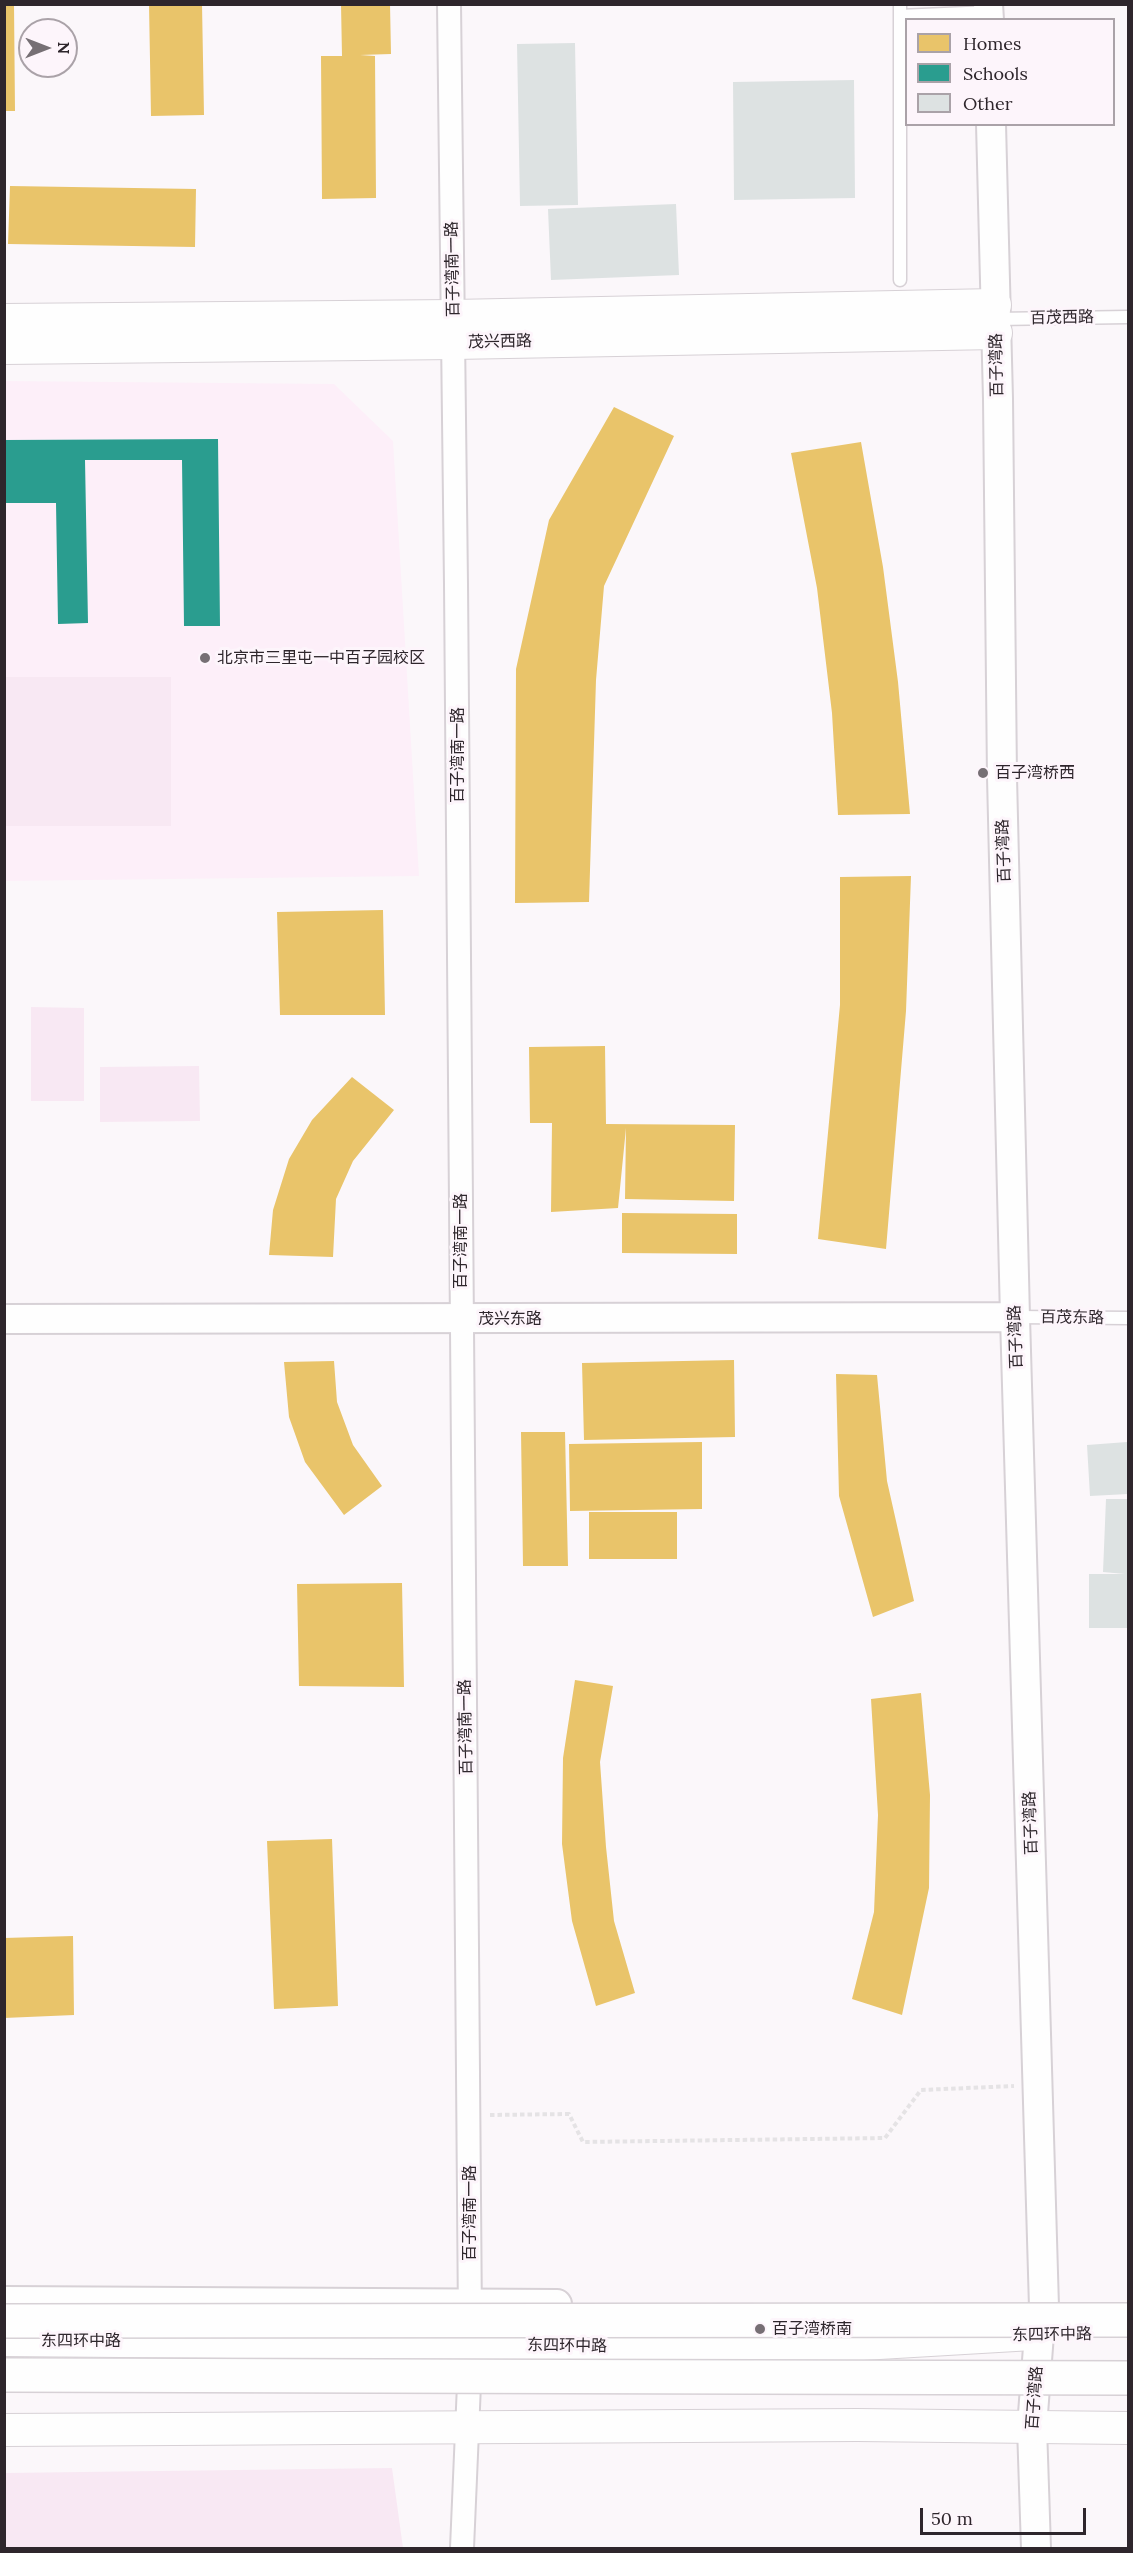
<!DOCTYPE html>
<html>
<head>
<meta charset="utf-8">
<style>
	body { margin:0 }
	#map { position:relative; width:1133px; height:2553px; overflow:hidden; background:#fbf7fa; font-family:Lora,serif }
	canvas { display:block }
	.frame { position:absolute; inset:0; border:6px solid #2e262c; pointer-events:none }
	.legend { position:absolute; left:905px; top:18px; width:210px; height:108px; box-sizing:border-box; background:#fdf5fb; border:2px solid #aaa2a8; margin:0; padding:8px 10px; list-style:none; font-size:18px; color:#2e262c }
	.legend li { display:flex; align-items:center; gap:12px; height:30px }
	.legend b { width:30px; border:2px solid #aaa2a8 }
	.north { position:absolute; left:18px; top:18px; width:60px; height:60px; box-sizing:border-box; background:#fdf5fb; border:2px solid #aaa2a8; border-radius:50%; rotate:90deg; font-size:16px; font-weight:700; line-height:24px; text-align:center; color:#2e262c }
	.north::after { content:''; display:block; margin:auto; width:21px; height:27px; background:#766f74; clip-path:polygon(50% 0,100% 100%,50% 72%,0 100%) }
	.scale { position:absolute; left:920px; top:2508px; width:166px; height:27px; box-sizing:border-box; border:3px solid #2e262c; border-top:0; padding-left:8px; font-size:18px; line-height:21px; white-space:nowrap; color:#2e262c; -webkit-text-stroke:4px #fdf5fb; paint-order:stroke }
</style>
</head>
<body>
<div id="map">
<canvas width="1133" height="2553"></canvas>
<div class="frame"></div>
<ul class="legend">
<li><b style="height:16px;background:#e9c46a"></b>Homes</li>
<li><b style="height:16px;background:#2a9d8f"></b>Schools</li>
<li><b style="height:16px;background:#dde2e2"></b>Other</li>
</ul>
<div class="north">N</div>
<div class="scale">50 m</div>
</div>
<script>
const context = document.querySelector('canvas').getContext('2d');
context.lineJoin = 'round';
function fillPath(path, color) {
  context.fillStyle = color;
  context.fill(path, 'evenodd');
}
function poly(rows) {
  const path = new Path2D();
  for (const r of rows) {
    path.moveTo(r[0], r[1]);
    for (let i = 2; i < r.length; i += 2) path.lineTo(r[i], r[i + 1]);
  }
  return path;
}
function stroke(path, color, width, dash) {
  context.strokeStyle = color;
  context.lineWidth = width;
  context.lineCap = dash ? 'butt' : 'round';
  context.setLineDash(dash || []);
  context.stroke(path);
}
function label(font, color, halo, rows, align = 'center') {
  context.font = font + ' Lora,"Noto Sans SC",serif';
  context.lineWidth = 6;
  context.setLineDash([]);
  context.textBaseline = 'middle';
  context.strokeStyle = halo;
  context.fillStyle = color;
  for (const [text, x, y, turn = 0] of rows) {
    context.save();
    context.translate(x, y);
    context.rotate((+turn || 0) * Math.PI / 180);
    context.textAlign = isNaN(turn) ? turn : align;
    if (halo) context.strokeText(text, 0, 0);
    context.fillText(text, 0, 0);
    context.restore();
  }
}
fillPath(poly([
	[4,381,334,384,393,441,419,876,5,881]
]), '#fdeff9');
fillPath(poly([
	[5,677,171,677,171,826,5,826],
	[31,1007,84,1008,84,1101,31,1101],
	[199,1066,200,1121,100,1122,100,1067],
	[392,2468,403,2548,5,2548,5,2473]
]), '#f8e8f3');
fillPath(poly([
	[4,4,14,4,15,111,4,111],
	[149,4,202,4,204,115,151,116],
	[341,4,390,4,391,54,360,55,375,56,376,198,322,199,321,56,342,56],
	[10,186,196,189,195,247,8,244],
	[614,407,674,436,604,586,596,680,589,902,515,903,516,669,549,520],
	[861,442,883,567,898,682,910,814,838,815,832,713,817,588,791,453],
	[911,876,906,1011,886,1249,818,1239,840,1005,840,877],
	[383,910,385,1015,280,1015,277,912],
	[605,1046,606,1124,735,1125,734,1201,625,1199,626,1128,618,1208,551,1212,552,1123,530,1123,529,1047],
	[352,1077,394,1110,353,1161,336,1199,333,1257,269,1255,273,1210,289,1159,312,1120],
	[622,1213,737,1214,737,1254,622,1253],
	[734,1360,735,1437,584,1440,582,1363],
	[334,1361,337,1402,353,1445,382,1486,344,1515,305,1462,289,1417,284,1362],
	[836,1374,877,1375,887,1481,914,1601,873,1617,839,1496],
	[521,1432,565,1432,568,1566,523,1566],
	[702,1442,702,1509,570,1511,569,1444],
	[589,1512,677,1512,677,1559,589,1559],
	[402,1583,404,1687,299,1686,297,1584],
	[575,1680,613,1686,600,1762,606,1847,614,1921,635,1993,596,2006,572,1921,562,1844,563,1758],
	[921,1693,930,1795,929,1888,902,2015,852,1999,874,1912,878,1815,871,1699],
	[332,1839,338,2006,274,2009,267,1841],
	[73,1936,74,2015,4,2018,4,1938]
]), '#e9c46a');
fillPath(poly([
	[218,439,220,626,184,626,182,460,85,460,88,623,58,624,56,503,4,503,4,440]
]), '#2a9d8f');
fillPath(poly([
	[575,43,578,205,520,206,517,44],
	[854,80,855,198,734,200,733,82],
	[676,204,679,275,551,280,548,209],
	[1127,1442,1128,1494,1090,1496,1087,1445],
	[1106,1499,1128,1499,1128,1628,1089,1628,1089,1574,1125,1574,1103,1572]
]), '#dde2e2');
const service = poly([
	[900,4,900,280],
	[900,16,989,12],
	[996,319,1128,317],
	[1015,1317,1128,1318]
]);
const minor = poly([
	[449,4,456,584,470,2319],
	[462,2548,470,2361]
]);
const tertiary = poly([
	[988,4,989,20],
	[991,124,998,399,1002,777,1015,1317,1044,2307,1039,2334,1032,2427,1036,2548],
	[4,1319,1015,1317],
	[4,2301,557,2304]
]);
const secondary = poly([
	[4,320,453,316,995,305],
	[4,348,454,343,996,333],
	[4,2340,470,2344,760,2350,1032,2334],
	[4,2430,857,2425,1128,2428]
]);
stroke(service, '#d7d1d6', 15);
stroke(minor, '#d7d1d6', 26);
stroke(tertiary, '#d7d1d6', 32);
stroke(secondary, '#d7d1d6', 34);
stroke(poly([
	[490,2115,569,2114,583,2142,885,2138,921,2090,1014,2086]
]), '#e5e3e5', 4, [4.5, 3]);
stroke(service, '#fefefe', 12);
stroke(minor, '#fefefe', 22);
stroke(tertiary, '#fefefe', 28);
stroke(secondary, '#fefefe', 32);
const trunkBridge = poly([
	[4,2321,1128,2320],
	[4,2375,1128,2378]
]);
stroke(trunkBridge, '#d7d1d6', 36, []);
stroke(trunkBridge, '#fefefe', 33);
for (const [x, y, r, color] of [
	[205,658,6,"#766f74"],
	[983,773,6,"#766f74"],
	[760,2329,6,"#766f74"]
]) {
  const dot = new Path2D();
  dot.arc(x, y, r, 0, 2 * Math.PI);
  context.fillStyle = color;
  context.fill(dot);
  stroke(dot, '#fdf5fb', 2);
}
label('16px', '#2e262c', '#fdf5fb', [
	["百子湾南一路",453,269,-91],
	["百茂西路",1062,318,-1],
	["茂兴西路",500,342,-1],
	["百子湾路",997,365,-91],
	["百子湾南一路",458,755,-90],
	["百子湾路",1004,851,-92],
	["百子湾南一路",461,1241,-90],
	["百茂东路",1072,1318,1],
	["茂兴东路",510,1319],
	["百子湾路",1016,1337,-92],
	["百子湾南一路",466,1727,-91],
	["百子湾路",1031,1823,-92],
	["百子湾南一路",470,2213,-90],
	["东四环中路",1052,2335,-1],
	["东四环中路",81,2341],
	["东四环中路",567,2346,1],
	["百子湾路",1035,2398,-86]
]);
label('16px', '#2e262c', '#fdf5fb', [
	["北京市三里屯一中百子园校区",217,658],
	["百子湾桥西",995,773],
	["百子湾桥南",772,2329]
], 'left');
</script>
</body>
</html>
